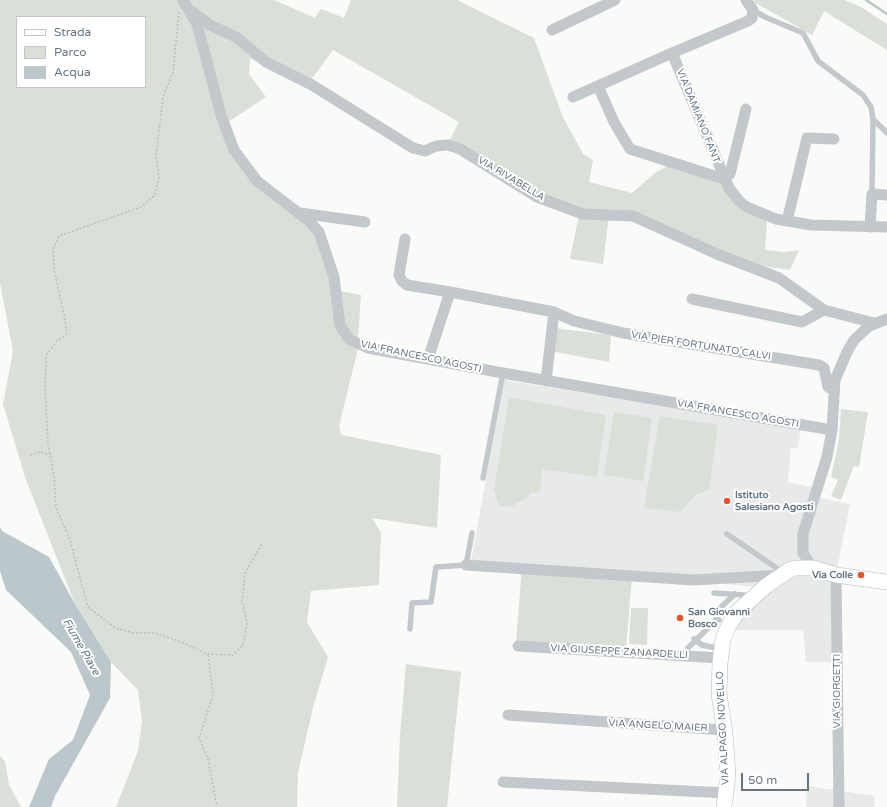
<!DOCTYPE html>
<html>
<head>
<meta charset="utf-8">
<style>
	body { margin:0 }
	#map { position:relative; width:887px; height:807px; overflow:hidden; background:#fafaf8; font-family:"Varela Round",sans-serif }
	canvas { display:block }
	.legend { position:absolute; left:16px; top:16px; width:130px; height:72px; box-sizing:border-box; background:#fff; border:1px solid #c1c8cd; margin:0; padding:5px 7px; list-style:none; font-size:12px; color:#657683 }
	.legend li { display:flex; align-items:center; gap:8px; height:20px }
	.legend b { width:20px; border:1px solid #c1c8cd }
	.scale { position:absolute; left:741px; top:773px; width:68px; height:18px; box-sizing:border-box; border:2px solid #657683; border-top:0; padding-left:5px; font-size:12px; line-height:14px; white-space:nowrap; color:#657683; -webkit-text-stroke:3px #fff; paint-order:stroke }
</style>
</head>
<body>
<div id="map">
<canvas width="887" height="807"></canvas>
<ul class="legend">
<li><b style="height:5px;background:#fff"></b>Strada</li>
<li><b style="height:11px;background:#dadfd7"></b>Parco</li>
<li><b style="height:11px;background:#bbc7cb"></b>Acqua</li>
</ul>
<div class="scale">50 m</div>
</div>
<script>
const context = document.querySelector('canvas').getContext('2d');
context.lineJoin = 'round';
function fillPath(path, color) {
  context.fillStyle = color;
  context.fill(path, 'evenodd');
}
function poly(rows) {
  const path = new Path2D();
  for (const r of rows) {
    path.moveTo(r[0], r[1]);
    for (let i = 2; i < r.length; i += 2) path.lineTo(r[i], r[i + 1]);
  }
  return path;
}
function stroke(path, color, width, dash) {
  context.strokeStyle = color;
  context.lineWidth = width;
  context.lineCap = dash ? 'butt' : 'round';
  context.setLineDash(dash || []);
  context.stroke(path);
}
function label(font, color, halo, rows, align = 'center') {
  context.font = font + ' "Varela Round",sans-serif';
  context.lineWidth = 4;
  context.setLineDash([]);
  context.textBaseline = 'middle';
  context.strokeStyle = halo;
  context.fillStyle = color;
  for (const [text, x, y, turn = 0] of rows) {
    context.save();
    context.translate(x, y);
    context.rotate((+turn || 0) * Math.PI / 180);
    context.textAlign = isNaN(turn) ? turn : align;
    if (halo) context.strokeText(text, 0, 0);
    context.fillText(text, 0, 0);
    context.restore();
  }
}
fillPath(poly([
	[504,380,801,428,798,448,791,448,788,482,814,488,811,496,850,504,837,570,839,662,806,662,803,630,730,630,769,588,471,562],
	[807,786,875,796,874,807,806,807]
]), '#e8e9e9');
fillPath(poly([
	[0,0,274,0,315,18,321,9,344,18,351,0,457,0,534,38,562,115,583,154,593,160,589,182,632,193,655,173,678,160,731,182,741,207,767,220,765,250,786,252,799,250,790,270,762,266,714,251,680,233,609,216,603,264,570,259,580,210,551,199,518,182,450,140,459,122,333,50,311,80,250,59,249,74,266,97,222,126,256,184,309,221,334,276,339,274,340,291,361,295,357,353,339,426,341,435,441,455,437,528,372,518,381,533,379,585,311,591,307,622,328,657,314,704,298,772,297,807,116,807,138,751,142,721,138,690,111,662,75,604,26,480,3,404,13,351,0,283],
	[17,17,145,17,145,87,17,87],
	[755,0,844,0,861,7,887,24,887,50,824,11,812,35,754,2],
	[554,328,611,335,609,362,550,351],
	[509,397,606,415,597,477,542,469,540,493,531,492,526,498,510,507,499,506,494,490],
	[841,409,868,412,859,467,854,466,841,500,831,496,838,480,831,477,839,440],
	[614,412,652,418,643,481,604,475],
	[660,416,718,425,709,490,695,495,680,512,644,508],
	[522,566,632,576,626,649,516,642],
	[631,608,648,608,647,645,629,644],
	[406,664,461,672,447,807,397,807,400,736],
	[0,756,5,761,9,785,21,807,0,807]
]), '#dadfd7');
fillPath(poly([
	[0,527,2,531,49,557,75,604,111,662,110,698,55,796,51,807,29,807,49,759,73,740,90,695,71,652,6,590,0,571]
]), '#bbc7cb');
stroke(poly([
	[866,0,887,14]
]), '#bbc7cb', 2.5);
const secondary = poly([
	[724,807,728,776,725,733,719,694,720,663,723,639,728,627,738,611,766,586,791,569,796,568,813,568,836,575,887,582]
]);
stroke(secondary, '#b3babf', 16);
stroke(poly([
	[179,12,173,72,163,98,156,155,159,178,155,195,141,207,59,236,53,249,54,270,64,314,67,334,57,341,46,355,45,388,48,444,54,476,56,508,70,540,88,607,115,628,133,633,155,633,184,643,207,654,233,655,243,645,247,623,242,601,245,573,263,542],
	[30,455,40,452,50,455],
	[208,655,213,695,199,738,208,759,217,807]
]), '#bbbfc2', 1.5, [2, 2]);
stroke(poly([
	[753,10,765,17,803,33,818,61,863,95,871,107,873,119,887,133],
	[872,194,873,119],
	[483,478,503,373],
	[727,534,775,567,782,574],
	[714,593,744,595,748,600],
	[410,629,412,603,431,602,436,567,466,565,472,533],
	[702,645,721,649],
	[688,648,715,621,719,609,735,594]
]), '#c3c8cc', 5.5);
stroke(poly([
	[183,0,197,24,221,115,234,150,257,181,309,221,319,232,334,277,340,326,350,340,368,348,503,373,832,430],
	[746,0,753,10,752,18,748,21,672,53,729,188,740,202,747,207,776,219,811,225,887,227],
	[193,12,210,25,236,37,266,62,312,85,413,148,425,151,436,146,448,145,460,149,537,197,583,214,633,216,717,254,779,278,824,310,874,323],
	[552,30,615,0],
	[598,86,614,122,630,149,724,179],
	[573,97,672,53],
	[724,179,730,174,746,109],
	[300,213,365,222],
	[787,221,807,138,834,139],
	[870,227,872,194,887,195],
	[405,239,399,275,402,281,407,285,450,292],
	[692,299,802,322,824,310],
	[428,359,450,292,554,312,574,321,623,333,819,365,824,368,828,387,833,390],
	[546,381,554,312],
	[466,565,693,580,782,575],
	[813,568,803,553,803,534,827,457,832,430,835,380,847,352,854,340,869,326,887,319],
	[836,575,839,807],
	[518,646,720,658],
	[508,715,724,730],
	[503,782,727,793]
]), '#c3c8cc', 11);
stroke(secondary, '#fff', 15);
stroke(poly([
	[714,613,719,620],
	[694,639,702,645]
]), '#c3c8cc', 5.5);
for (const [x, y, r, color] of [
	[727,501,4,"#e4572e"],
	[861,575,4,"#e4572e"],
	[680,618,4,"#e4572e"]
]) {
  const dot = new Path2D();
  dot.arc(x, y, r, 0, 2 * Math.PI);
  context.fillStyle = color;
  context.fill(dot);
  stroke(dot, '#fff', 1.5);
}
label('10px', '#657683', '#fff', [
	["VIA DAMIANO FANT",698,116,68],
	["VIA RIVABELLA",511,179,31],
	["VIA PIER FORTUNATO CALVI",701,346,9],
	["VIA FRANCESCO AGOSTI",421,357,12],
	["VIA FRANCESCO AGOSTI",738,414,10],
	["VIA GIUSEPPE ZANARDELLI",619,652,3],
	["VIA GIORGETTI",837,691,-90],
	["VIA ANGELO MAIER",658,726,3],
	["VIA ALPAGO NOVELLO",723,728,-93]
]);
label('bold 10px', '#657683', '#fff', [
	["Istituto",735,495],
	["Salesiano Agosti",735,507],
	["Via Colle",853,575,"right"],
	["San Giovanni",688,612],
	["Bosco",688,624]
], 'left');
label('italic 11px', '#60757c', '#fff', [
	["Fiume Piave",81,647,60]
]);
</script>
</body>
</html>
